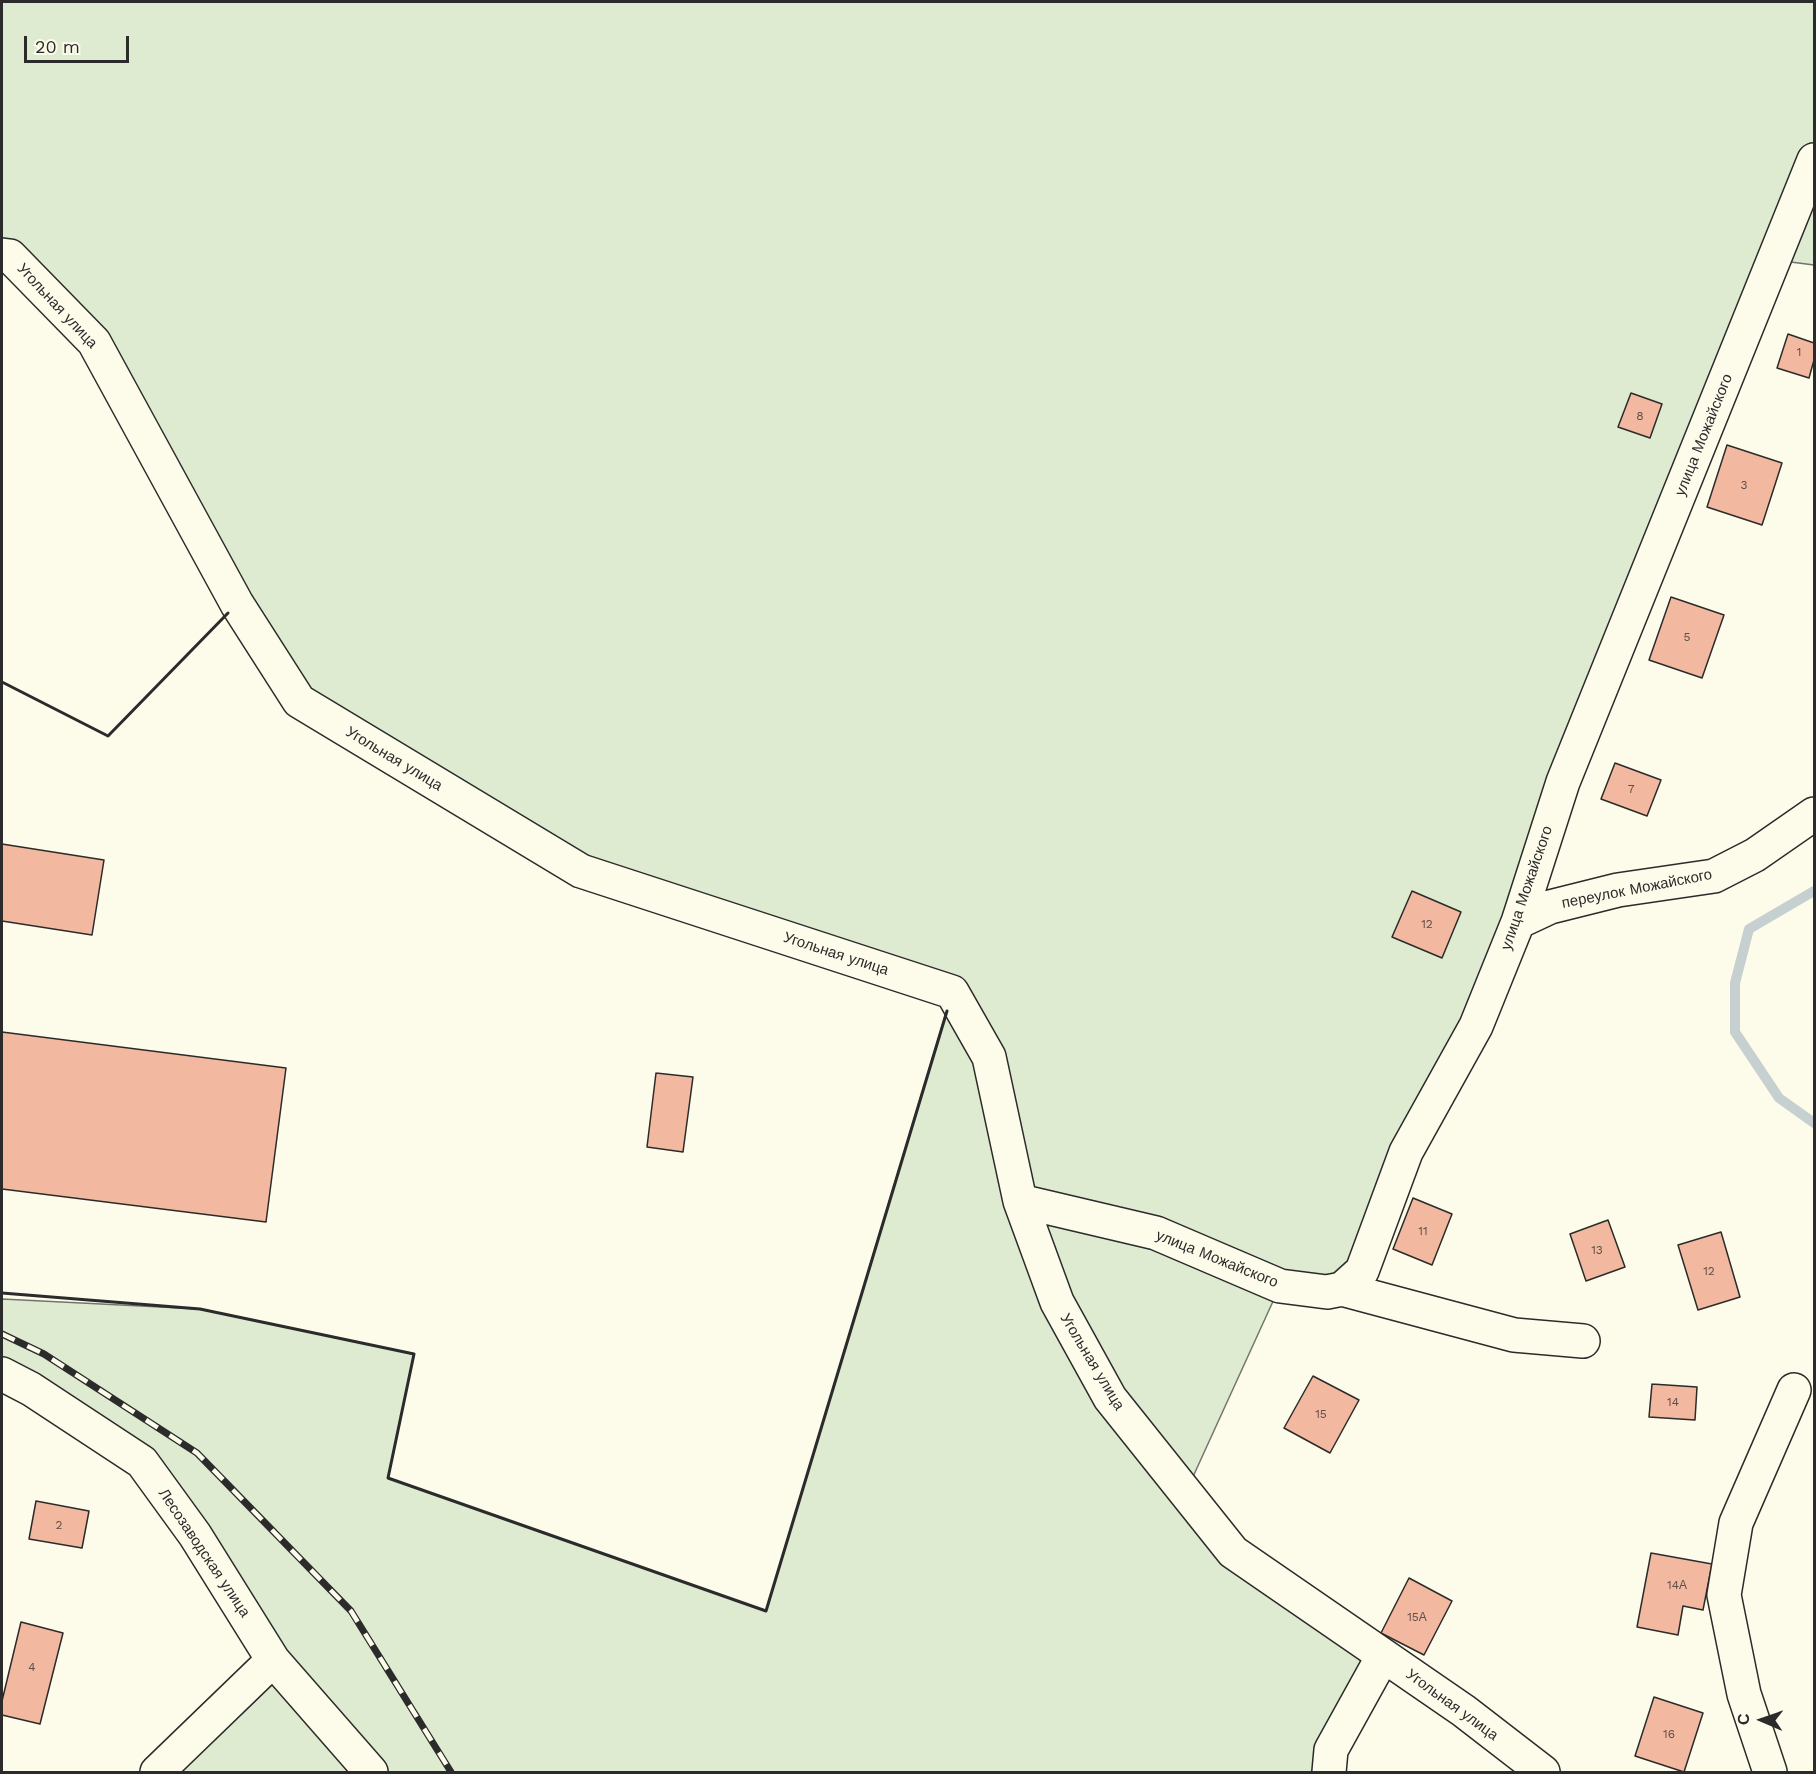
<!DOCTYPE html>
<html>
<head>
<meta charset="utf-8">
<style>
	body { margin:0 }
	#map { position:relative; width:1816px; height:1774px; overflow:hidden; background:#fdfbea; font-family:"Work Sans",sans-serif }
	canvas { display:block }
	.frame { position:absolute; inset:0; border:3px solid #2b2b2b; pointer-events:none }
	.north { position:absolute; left:1732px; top:1690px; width:60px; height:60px; -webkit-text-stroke:4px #fdfbea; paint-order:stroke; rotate:272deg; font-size:16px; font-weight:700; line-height:24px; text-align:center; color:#2b2b2b }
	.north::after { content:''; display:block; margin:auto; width:21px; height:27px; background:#2b2b2b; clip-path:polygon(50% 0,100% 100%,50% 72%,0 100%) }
	.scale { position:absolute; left:24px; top:36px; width:105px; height:27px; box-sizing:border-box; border:3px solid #2b2b2b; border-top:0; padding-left:8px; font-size:18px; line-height:21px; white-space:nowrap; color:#2b2b2b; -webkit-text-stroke:4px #fdfbea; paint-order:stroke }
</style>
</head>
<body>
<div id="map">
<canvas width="1816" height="1774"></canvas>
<div class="frame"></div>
<div class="north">С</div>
<div class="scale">20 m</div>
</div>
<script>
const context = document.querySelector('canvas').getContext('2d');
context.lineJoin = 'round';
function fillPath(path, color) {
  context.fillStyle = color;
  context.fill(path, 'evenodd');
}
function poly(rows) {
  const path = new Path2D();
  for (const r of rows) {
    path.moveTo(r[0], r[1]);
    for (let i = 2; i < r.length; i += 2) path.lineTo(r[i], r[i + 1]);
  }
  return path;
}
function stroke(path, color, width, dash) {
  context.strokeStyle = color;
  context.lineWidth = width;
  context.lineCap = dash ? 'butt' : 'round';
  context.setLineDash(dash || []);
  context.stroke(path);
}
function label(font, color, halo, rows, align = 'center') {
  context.font = font + ' "Work Sans",sans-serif';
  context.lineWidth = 4.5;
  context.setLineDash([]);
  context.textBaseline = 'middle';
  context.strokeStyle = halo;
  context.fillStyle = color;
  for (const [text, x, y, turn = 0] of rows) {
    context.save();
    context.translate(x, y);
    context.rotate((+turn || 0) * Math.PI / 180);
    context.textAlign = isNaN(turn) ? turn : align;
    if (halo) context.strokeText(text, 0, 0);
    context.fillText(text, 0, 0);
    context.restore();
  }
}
const green = poly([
	[2,2,1814,2,1814,265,1775,260,1362,1271,1280,1286,1186,1492,1383,1656,1329,1772,157,1772,273,1660,142,1462,2,1374,2,1299,200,1309,414,1354,388,1478,766,1611,952,993,581,871,299,701,94,342,2,255,2,2]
]);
fillPath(green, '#deebd1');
stroke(green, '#74746e', 1.5);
stroke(poly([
	[1814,891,1749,929,1735,983,1735,1032,1779,1098,1814,1123]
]), '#c7d0d0', 10);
const building = poly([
	[1788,334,1814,343,1814,360,1809,378,1777,368,1788,334],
	[1631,393,1662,404,1650,438,1618,427,1631,393],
	[1727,445,1782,463,1762,525,1707,507,1727,445],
	[1671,597,1724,615,1702,678,1649,660,1671,597],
	[1615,763,1661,780,1647,816,1601,799,1615,763],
	[2,844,104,860,92,935,2,921,2,844],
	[1412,891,1461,912,1442,958,1392,937,1412,891],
	[2,1032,286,1068,266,1222,2,1189,2,1032],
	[656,1073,693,1077,683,1152,647,1147,656,1073],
	[1413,1198,1452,1214,1432,1265,1393,1249,1413,1198],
	[1608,1220,1625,1267,1586,1281,1570,1234,1608,1220],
	[1721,1232,1740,1297,1698,1310,1678,1245,1721,1232],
	[1313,1376,1359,1400,1330,1453,1284,1428,1313,1376],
	[1652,1384,1697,1387,1695,1420,1649,1417,1652,1384],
	[36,1501,89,1511,82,1548,29,1539,36,1501],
	[1651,1553,1712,1564,1703,1610,1683,1606,1678,1635,1637,1627,1651,1553],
	[1409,1578,1452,1601,1424,1655,1381,1633,1409,1578],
	[21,1622,63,1633,40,1724,2,1715,2,1701,21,1622],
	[1654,1697,1703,1713,1684,1772,1635,1756,1654,1697]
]);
fillPath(building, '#f2b8a0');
stroke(building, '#2b2b2b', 1.5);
const minor = poly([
	[2,255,10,256,94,342,237,604,299,701,581,871,952,992,989,1057,1020,1201,1057,1302,1110,1398,1233,1552,1464,1711,1543,1772],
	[1518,922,1550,907,1618,890,1714,876,1755,855,1814,814],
	[1020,1201,1156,1233,1280,1286,1327,1292,1342,1289,1362,1271,1406,1152,1476,1026,1518,922,1563,782,1814,160],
	[1342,1289,1514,1335,1583,1341],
	[2,1374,31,1389,142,1462,195,1535,273,1660,371,1772],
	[157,1772,273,1660],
	[1329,1772,1331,1750,1383,1656],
	[1770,1772,1744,1694,1724,1595,1736,1523,1794,1390]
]);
stroke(minor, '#2b2b2b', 36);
stroke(minor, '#fdfbea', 33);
const rail = poly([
	[2,1334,44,1354,197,1453,351,1611,451,1772]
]);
stroke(rail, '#2b2b2b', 7);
stroke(rail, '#fdfbea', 4.5, [14]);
stroke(poly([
	[2,682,108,736,228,613],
	[2,1293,200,1309,414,1354,388,1478,766,1611,947,1011]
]), '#2b2b2b', 3);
label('12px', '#5d4e48', null, [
	["1",1799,352],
	["8",1640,416],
	["3",1744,485],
	["5",1687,637],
	["7",1631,789],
	["12",1427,924],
	["11",1423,1231],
	["13",1597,1250],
	["12",1709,1271],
	["14",1673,1402],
	["15",1321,1414],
	["2",59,1525],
	["14А",1677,1585],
	["15А",1417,1617],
	["4",32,1667],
	["16",1669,1734]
]);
label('15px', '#2b2b2b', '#fdfbea', [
	["Угольная улица",57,306,47],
	["улица Можайского",1704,435,-68],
	["Угольная улица",394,759,31],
	["улица Можайского",1527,888,-71],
	["переулок Можайского",1637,889,-11],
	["Угольная улица",836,954,18],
	["улица Можайского",1217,1259,22],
	["Угольная улица",1092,1362,59],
	["Лесозаводская улица",204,1553,56],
	["Угольная улица",1452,1705,36]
]);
</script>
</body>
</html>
